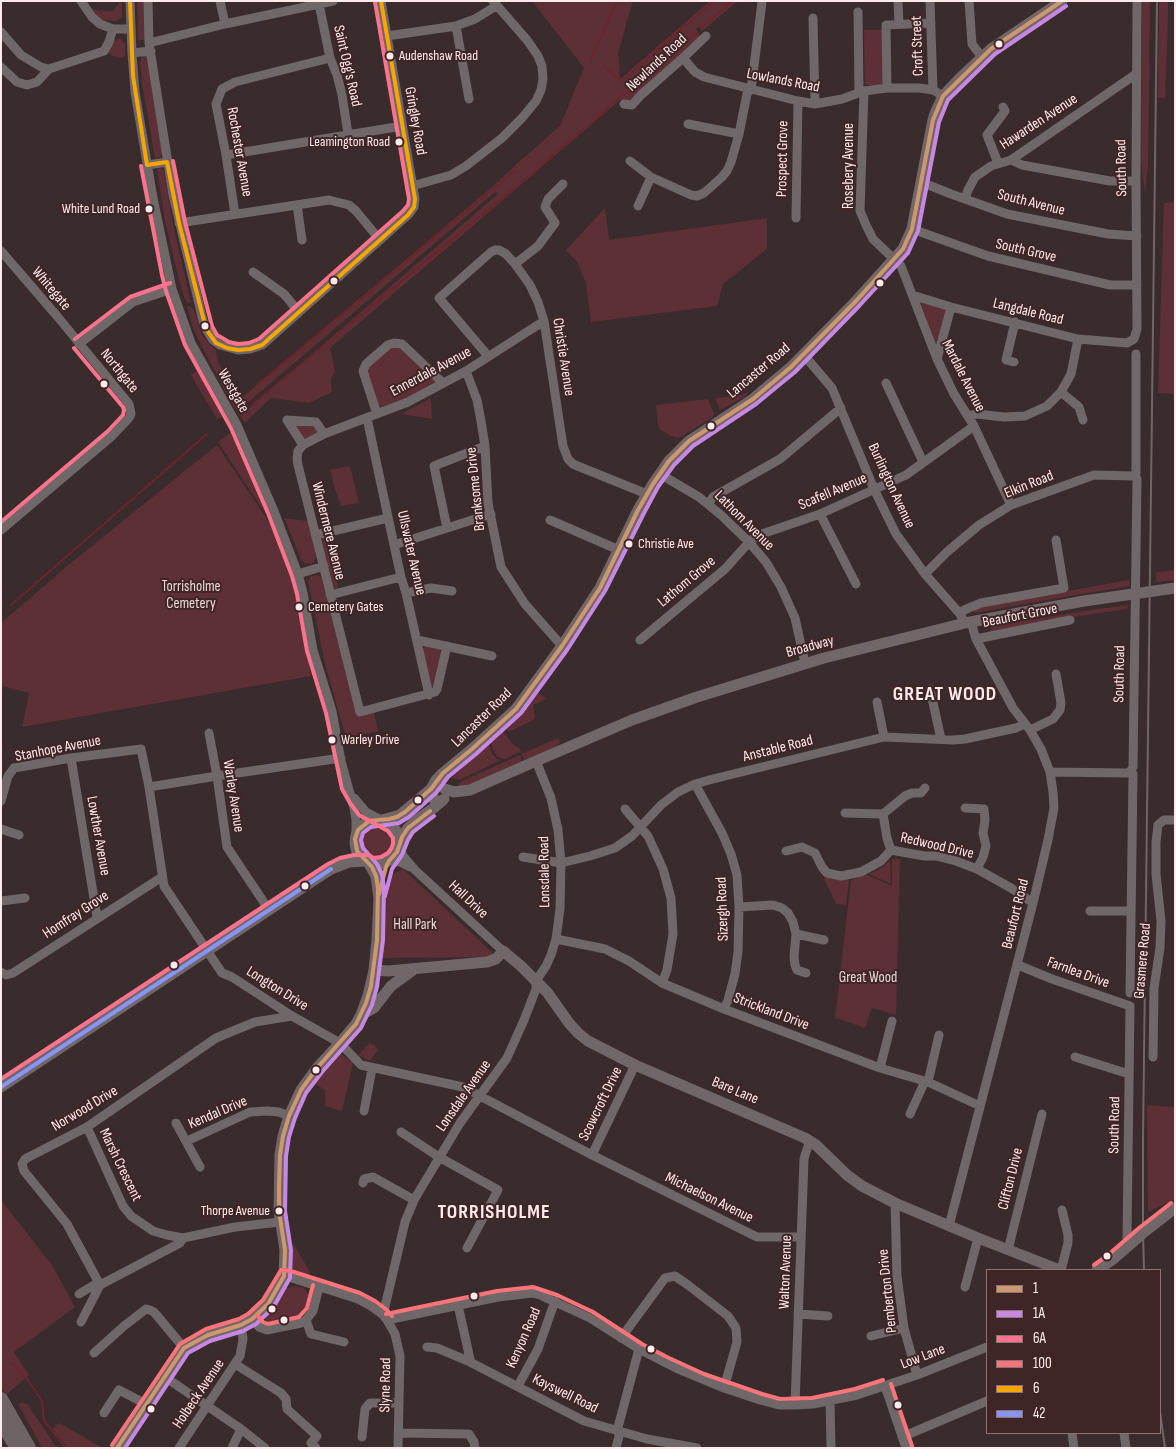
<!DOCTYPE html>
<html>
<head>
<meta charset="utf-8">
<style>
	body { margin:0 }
	#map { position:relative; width:1176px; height:1449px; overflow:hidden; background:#3a2b2c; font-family:"Sofia Sans Condensed",sans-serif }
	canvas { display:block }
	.frame { position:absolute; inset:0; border:2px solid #feebec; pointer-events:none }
	.legend { position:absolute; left:986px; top:1269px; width:175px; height:165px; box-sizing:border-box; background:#402527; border:1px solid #8c7476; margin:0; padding:6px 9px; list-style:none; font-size:15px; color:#feebec }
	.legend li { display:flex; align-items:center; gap:10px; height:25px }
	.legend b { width:25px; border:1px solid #8c7476 }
</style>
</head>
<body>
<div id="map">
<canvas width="1176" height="1449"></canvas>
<div class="frame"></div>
<ul class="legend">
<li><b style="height:6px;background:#cd976f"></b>1</li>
<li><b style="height:6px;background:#c787e3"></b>1A</li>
<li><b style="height:6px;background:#fc738d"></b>6A</li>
<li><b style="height:6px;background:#fc747b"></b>100</li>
<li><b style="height:6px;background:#f7a600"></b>6</li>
<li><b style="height:6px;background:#8894f6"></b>42</li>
</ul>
</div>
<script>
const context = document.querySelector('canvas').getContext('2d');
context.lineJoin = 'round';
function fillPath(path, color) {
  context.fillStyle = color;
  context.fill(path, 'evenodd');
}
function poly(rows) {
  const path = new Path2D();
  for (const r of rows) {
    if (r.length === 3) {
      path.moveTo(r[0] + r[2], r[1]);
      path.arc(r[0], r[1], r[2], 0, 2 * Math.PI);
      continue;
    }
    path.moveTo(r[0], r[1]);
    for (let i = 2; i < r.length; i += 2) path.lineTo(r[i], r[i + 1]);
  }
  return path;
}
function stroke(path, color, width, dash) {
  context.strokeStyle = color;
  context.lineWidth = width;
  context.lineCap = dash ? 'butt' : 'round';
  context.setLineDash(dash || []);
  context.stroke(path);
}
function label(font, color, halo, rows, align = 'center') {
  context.font = font + ' "Sofia Sans Condensed",sans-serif';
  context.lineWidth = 4;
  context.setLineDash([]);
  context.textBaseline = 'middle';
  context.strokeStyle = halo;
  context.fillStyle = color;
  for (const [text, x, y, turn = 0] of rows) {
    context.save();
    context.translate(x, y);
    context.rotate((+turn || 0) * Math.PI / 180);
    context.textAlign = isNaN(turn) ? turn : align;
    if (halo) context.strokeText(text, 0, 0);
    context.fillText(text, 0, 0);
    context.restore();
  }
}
fillPath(poly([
	[121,1,122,2,122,17,117,21,102,20,97,17,93,10,112,11],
	[137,1,146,1,147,40,138,40],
	[532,1,633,1,618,53,620,79,710,1,738,1,702,31,699,27,696,29,700,36,699,39,631,100,628,102,620,100,330,348,335,371,331,380,332,392,309,403,271,398,245,423,240,416,498,194,495,192,238,411,235,409,201,345,193,328,187,307,190,306,194,310,202,335,211,346,216,350,217,358,221,368,240,399,492,187,520,161,560,126,584,68],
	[1142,1,1150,1,1148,164,1145,195,1141,160],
	[1159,1,1168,1,1168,16,1165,98,1158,98],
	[864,30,883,30,884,85,865,85],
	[120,38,125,44,125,57,120,58,113,56,108,52,113,42],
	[143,54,147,57,162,153,160,157,157,158,155,158,142,83,140,62],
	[162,168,164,171,173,224,191,303,187,302,185,300,177,272,165,221,157,169],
	[1175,202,1175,394,1158,393,1164,203],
	[605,208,609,240,767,218,767,249,723,284,717,306,591,322,586,284,578,263,566,250],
	[920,301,946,309,936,345],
	[393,346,400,347,436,382,406,399,378,408,367,371,368,367],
	[197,371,223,417,217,419,194,381,191,374],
	[749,392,744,397,720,410,715,398,736,396],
	[431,398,432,419,401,414],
	[708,399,714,413,713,417,681,437,678,438,669,435,660,429,658,425,656,405],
	[297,424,314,426,318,432,317,435,307,440,303,439,295,427],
	[231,432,268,506,269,519,218,442],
	[217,445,271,525,292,577,311,676,22,727,29,693,2,686,1,623,72,562],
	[350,466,359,503,341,506,335,489,330,470],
	[284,518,308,521,316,556,314,562,311,564,305,563,302,561],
	[325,537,338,588,333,589,321,542,322,539],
	[1175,570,1175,580,1156,582,1156,572],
	[317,575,321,577,357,716,374,712,378,731,346,738,325,664,308,580,311,576],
	[1129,580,1130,586,1082,594,974,613,973,608],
	[1129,605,1127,609,1073,617,989,633,992,626,1091,610],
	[426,646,440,649,441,656,433,686,431,686,422,649],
	[538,693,546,698,541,702,533,705,535,719,509,732,506,728,519,717],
	[503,731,511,742,522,751,505,759,498,757,493,750,491,742],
	[558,738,560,742,557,746,524,760,521,754],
	[489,744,492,754,497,759,501,760,460,780,451,778],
	[520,755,522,761,466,787,458,788,460,782],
	[377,841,17],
	[892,859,900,859,896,1015,872,1008,865,1028,835,1018,851,880,867,875,892,886],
	[890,860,891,884,869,874,883,867],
	[403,869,497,957,379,958,387,877],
	[826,877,840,880,849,879,846,905,836,904,824,879],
	[370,1043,372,1045,374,1044,378,1050,370,1061,358,1055],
	[337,1051,353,1063,342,1111,325,1106,325,1091,313,1081],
	[1147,1105,1175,1107,1175,1199,1148,1212],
	[1,1200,52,1265,75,1307,14,1352,29,1375,6,1395,1,1388],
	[294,1245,310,1272,309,1277,296,1273,293,1270,292,1246],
	[294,1286,304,1288,309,1295,309,1303,306,1310,299,1316,267,1323,265,1318,266,1316,285,1289],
	[22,1402,27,1404,57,1448,42,1448,18,1404],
	[59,1423,103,1448,68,1448,52,1429]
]), '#5d2f36');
stroke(poly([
	[701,28,733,1],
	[590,61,617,1],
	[603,66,621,81,714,1],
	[257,385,516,170],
	[252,405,505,196,697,32],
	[11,605,207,434],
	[12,1363,27,1379,40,1398,43,1407,43,1416,45,1422,66,1448]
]), '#6b2531', 2);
stroke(poly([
	[81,1,92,17,100,24,113,29,131,29],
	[130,1,132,53,135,92,153,198,172,289,191,343,237,425,274,511,298,574,303,593,313,650,332,711,341,761,354,808,356,820,356,838],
	[148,1,149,43,173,195,203,321,206,329,213,340,220,345,238,350,250,349,262,345,270,338,408,215,414,207,415,199,381,1],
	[220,1,225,24],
	[898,1,899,24],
	[930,1,933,90],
	[969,1,972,44,982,57],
	[319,4,330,58,337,75,342,95,348,134],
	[858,12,859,93],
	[813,18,815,104],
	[456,26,469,99],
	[1,32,21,55,41,67,49,69,104,51,109,42,113,29],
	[387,36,456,26,475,19,496,6],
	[149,43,225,24,333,1],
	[132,53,151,51],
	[683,58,695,72,704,77,798,101,815,104,842,99,864,91,887,88,919,88,933,90,943,96],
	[1,67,17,82,27,85,37,82,49,69],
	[887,88,886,25,931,23],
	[751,90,762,2],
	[864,91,860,211,866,225,873,239,901,266,937,359,954,394,974,426,1011,505],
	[624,104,632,105,641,95,683,58,706,36],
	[688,124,739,134],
	[226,155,402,126],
	[1011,160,1022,165,1110,181,1136,181],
	[630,161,651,177,691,195,697,196,704,193,721,178,727,171,731,162,739,134,748,89],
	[998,163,987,135,1005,111,1003,107],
	[147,165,167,162],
	[921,182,951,194,1007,214,1108,234,1137,236],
	[412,186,451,175,466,166,502,138,522,118,536,101,541,90,543,79,542,66,538,56,527,40,493,1],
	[965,199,968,190,975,177,991,166,1011,160,1136,74],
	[297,205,302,240],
	[638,206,651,177],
	[235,214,226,155,216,104,222,89,235,82,330,58],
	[796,218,798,101],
	[179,223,329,200,349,205,356,211,380,240],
	[912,229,988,256,1110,285,1137,285],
	[1,251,57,316,129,404,131,414,129,418,112,436,1,530],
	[515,264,538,246,555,223,545,207,548,199,563,184],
	[253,272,284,294,299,312],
	[912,295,951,307,1078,339,1127,343,1134,339,1137,329,1136,181,1137,1],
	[79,344,133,302,172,289],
	[803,354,832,388,874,489,896,534,925,574,960,614,965,623],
	[488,356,439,298,491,252,495,250,499,250,506,254,515,264,530,285,538,302,544,321,563,446,568,459,573,464,580,467,647,494],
	[937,359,951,307],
	[1014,362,1006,360,1015,322],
	[466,371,477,400,481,421,485,446,488,503,501,567,525,604,562,646],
	[886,383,923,462],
	[1061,392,1079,407,1083,420],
	[377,414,363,371,366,364,388,345,394,343,402,344,443,383],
	[968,416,977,414,1004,417,1025,416,1047,406,1061,392,1071,374,1078,339],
	[367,418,394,545,401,577,406,593,429,695],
	[287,420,316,422,324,434],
	[287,420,303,445],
	[660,474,699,497,721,515,749,542,766,562,781,587,795,618,805,663],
	[708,504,713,497,720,493,780,459,841,408],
	[820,514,856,584],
	[550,520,619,550],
	[447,528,434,466,485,446],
	[316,535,388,518],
	[394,545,491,514],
	[298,574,324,566],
	[925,574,947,552,979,525,1011,505,1094,475,1134,476],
	[406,593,431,588,452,591],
	[330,595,401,577],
	[960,614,964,610,981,603,1064,588,1056,540],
	[976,639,1070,620],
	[417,640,492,656],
	[640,640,725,569,751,540,762,534,820,514,906,475,974,426],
	[447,646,437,689,435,692,360,712,298,465,297,458,298,451,303,445,324,434,408,402,466,371,544,321],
	[930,689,941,739],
	[877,702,884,737],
	[1030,730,1053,719,1060,710,1061,703,1056,674],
	[209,733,217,776,227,847,269,910],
	[71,758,97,917],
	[1050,772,1127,773,1130,772],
	[695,784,722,833,731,854,737,875,739,907,738,952,735,974,728,1000,724,1009],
	[149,787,217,776,341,758],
	[354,798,366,812,381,820],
	[1,801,8,776,14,768,71,758,141,749,149,787,164,886,222,973,232,977,292,1016,340,1043,361,1065,463,1087,592,1155,757,1237,801,1237],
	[965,808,984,809,985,820,983,833,986,846,983,857,977,869],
	[625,809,648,836,663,869,671,898,673,934,667,970,662,983],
	[845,813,883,814,905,796,912,793,921,793,925,788],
	[883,814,887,838,891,850,924,856,936,856,956,861,977,869,1011,888,1033,903],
	[1,829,19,835],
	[399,845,403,856,415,870,503,951],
	[786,851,802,847,815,853,822,867,827,873,841,876,861,872,881,861,891,850],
	[523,857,561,863,590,856,615,848,632,836,661,805,678,792,695,784,713,779,884,737,953,740,965,739,1016,728,1025,724],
	[389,861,400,862,410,867],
	[1,901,25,898],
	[739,907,773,905,782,908,788,913,793,922,796,934,794,957,795,965,797,970,806,973],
	[1090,911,1131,911],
	[796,934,824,940],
	[556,939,605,949,629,961,662,983,724,1009,880,1068,928,1082,980,1106],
	[1018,965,1052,979,1130,1006,1127,1239,1130,1245],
	[1,972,6,975,13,973,162,877],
	[1130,993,1133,774,1130,772,1133,767,1137,479,1134,476,1136,473,1136,354],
	[1075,1057,1129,1074],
	[1153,1057,1154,988,1160,948,1161,921,1156,874,1156,842,1158,825,1164,820,1175,820],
	[880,1068,892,1021],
	[928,1082,939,1035],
	[364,1111,372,1069],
	[910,1114,925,1081],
	[176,1123,200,1167],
	[87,1127,123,1206,131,1216,153,1231,167,1235,183,1238],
	[401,1132,439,1157,498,1190,467,1248],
	[187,1141,250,1112,267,1111,279,1112,289,1116],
	[592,1155,635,1065],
	[363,1183,364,1179,373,1177,414,1200],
	[895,1203,897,1276,904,1328,917,1375],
	[949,1226,1033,903,1048,840,1054,808,1053,792,1050,772,1041,749,1030,730,1013,708,976,639,971,622],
	[1008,1250,1042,1114],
	[1061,1270,1068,1243,1068,1235,1062,1210],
	[284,1276,292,1278,358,1299,371,1306,383,1315,387,1320,395,1334,400,1356,398,1448],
	[100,1285,67,1224,24,1171,22,1164,25,1159,87,1127,216,1038,255,1022,292,1016],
	[100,1285,180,1243,183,1238,235,1227,280,1222],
	[965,1287,978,1238],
	[79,1294,99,1282],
	[458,1305,470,1359,468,1361],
	[798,1314,828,1316],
	[383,1315,405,1222,414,1200,460,1123,507,1058,524,1020,536,989,536,981,546,966,551,955,556,939,560,909,561,863,558,830,551,798,536,761],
	[252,1319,259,1327,267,1330,301,1323,306,1320,313,1311,319,1287],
	[306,1320,311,1334,344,1342],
	[387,1320,498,1297,532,1293,540,1295,590,1318,639,1349,676,1368,724,1388,760,1400,779,1405,795,1405,813,1404,857,1395,917,1375,987,1347],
	[81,1322,100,1285],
	[871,1336,904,1328],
	[621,1338,665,1278,675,1276,688,1285,728,1316,736,1328,737,1342,724,1388],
	[427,1347,437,1348,468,1361,584,1421,647,1439,697,1448],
	[94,1353,124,1326,146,1309,150,1310,154,1312,184,1348],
	[235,1364,281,1393,286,1399,287,1409,317,1436,311,1443,316,1448],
	[165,1377,241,1429,265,1448],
	[518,1386,538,1349,555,1301],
	[885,1386,906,1448],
	[830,1401,831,1448],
	[795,1405,804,1159,806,1152,810,1141],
	[104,1413,119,1390,146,1404],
	[617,1431,639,1349],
	[398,1433,469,1434,474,1442,475,1448],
	[1072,1433,1074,1448],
	[1124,1433,1126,1448],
	[362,1437,365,1409,370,1403,399,1403],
	[902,1437,987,1401],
	[179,1448,240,1356,243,1339,241,1325],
	[232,1448,241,1429],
	[616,1448,620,1432]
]), '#6f6768', 9);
stroke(poly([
	[445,789,454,792,470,790,536,761,632,720,697,697,824,658,965,623,1084,601,1175,588],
	[442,801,436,801,430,795,431,789,436,780,443,773,472,749,516,709,527,694,562,646,600,588,638,510,653,484,669,461,689,441,753,399,791,367,856,301,903,249,912,229,933,120,936,111,943,96,960,78,991,49,1062,1],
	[377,842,22],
	[382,820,400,815,431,789],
	[399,842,408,828,417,820,435,807,444,799],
	[374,970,388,971,487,962,496,959,503,951,521,966,547,992,569,1023,578,1033,588,1041,635,1065,805,1138,816,1145,847,1175,862,1186,895,1203,978,1238,1060,1270],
	[361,1015,374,1008,391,986,413,970],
	[1,1087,331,869,349,862,367,861],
	[1097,1270,1112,1260,1143,1233,1175,1208],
	[117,1448,184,1348,208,1335,241,1325,252,1319,268,1304,284,1276,285,1250,279,1211,280,1155,283,1136,289,1116,301,1090,317,1068,340,1043,356,1024,361,1015,368,996,374,970,377,940,379,898,376,876,368,862]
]), '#726768', 11);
stroke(poly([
	[1,1399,29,1448],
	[1,1422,17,1448]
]), '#6f6464', 14);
stroke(poly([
	[1144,1270,1143,1233,1143,1138,1157,1],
	[1160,1412,1165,1448]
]), '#706666', 2);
stroke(poly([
	[379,894,386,867,389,861,397,852,402,837,408,828,430,811],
	[117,1448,184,1348,208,1335,241,1325,252,1319,268,1304,284,1276,285,1250,279,1211,279,1186,280,1155,283,1136,289,1116,301,1090,317,1068,356,1024,366,1003,371,986,377,940,378,888,376,876,372,867,357,851,355,839,358,830,369,821,389,819,397,817,405,812,431,789,443,773,472,749,516,709,562,646,600,588,638,510,653,484,669,461,689,441,753,399,791,367,856,301,903,249,912,229,933,120,943,96,991,49,1062,1]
]), '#cd976f', 4);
stroke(poly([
	[385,896,392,869,402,855,408,840,413,832,434,816],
	[125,1448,188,1353,210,1341,243,1331,256,1324,273,1308,290,1278,291,1250,285,1211,286,1156,289,1137,295,1118,306,1093,322,1072,361,1028,372,1005,377,987,383,940,384,888,382,874,377,864,363,848,361,840,363,833,371,827,399,823,409,817,436,793,448,777,476,754,521,713,567,650,605,591,644,513,658,487,674,465,693,446,756,404,795,372,860,305,908,253,918,231,939,122,948,100,995,54,1066,6]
]), '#c787e3', 4);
stroke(poly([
	[173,161,185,222,212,326,217,335,229,342,238,344,249,343,259,339,403,211,408,205,409,199,375,2],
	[75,339,130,297,170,283],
	[1,522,108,431,123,415,124,410,123,407,74,348],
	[1,1079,328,864,340,858,354,855,368,855,374,858,381,857,388,853,391,849,393,844,393,838,388,831,359,815,350,803,342,789,326,713,307,651,297,594,292,576,268,513,231,428,185,345,166,291,162,275,141,166]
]), '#fc738d', 4);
stroke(poly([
	[1094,1265,1108,1255,1139,1228,1171,1203],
	[386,1314,497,1291,533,1287,557,1295,593,1312,642,1344,669,1358,704,1374,762,1394,780,1399,812,1398,855,1389,883,1380],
	[257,1315,263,1322,268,1324,299,1317,307,1308,313,1285],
	[891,1384,912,1446],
	[112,1445,180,1344,206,1329,239,1319,248,1314,263,1300,281,1270,285,1270,294,1272,360,1293,375,1301,387,1310,392,1316]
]), '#fc747b', 4);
stroke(poly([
	[130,1,133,76,147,165,167,162,179,223,206,329,216,343,227,348,238,350,250,349,262,345,408,215,414,207,415,199,381,1]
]), '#f7a600', 4);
stroke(poly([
	[1,1087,331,869]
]), '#8894f6', 4);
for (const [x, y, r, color] of [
	[999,44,4.5,"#feebec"],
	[390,56,4.5,"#feebec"],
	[399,142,4.5,"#feebec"],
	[149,209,4.5,"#feebec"],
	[334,281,4.5,"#feebec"],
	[880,283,4.5,"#feebec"],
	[205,326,4.5,"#feebec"],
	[104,384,4.5,"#feebec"],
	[711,426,4.5,"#feebec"],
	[629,544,4.5,"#feebec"],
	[299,607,4.5,"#feebec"],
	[332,740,4.5,"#feebec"],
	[418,800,4.5,"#feebec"],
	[305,886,4.5,"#feebec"],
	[174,965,4.5,"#feebec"],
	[316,1070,4.5,"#feebec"],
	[279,1211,4.5,"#feebec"],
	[1107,1256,4.5,"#feebec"],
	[474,1296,4.5,"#feebec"],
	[272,1309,4.5,"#feebec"],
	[284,1320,4.5,"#feebec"],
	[651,1349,4.5,"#feebec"],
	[898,1405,4.5,"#feebec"],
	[151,1409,4.5,"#feebec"]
]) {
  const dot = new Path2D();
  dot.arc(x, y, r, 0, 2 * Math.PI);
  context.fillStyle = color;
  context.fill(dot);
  stroke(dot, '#402527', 2);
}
label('14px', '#feebec', '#402527', [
	["Audenshaw Road",399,56],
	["Leamington Road",390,142,"right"],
	["White Lund Road",140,209,"right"],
	["Christie Ave",638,544],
	["Cemetery Gates",308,607],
	["Warley Drive",341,740],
	["Thorpe Avenue",270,1211,"right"]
], 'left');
label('15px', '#feebec', '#402527', [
	["Croft Street",918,46,-92],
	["Newlands Road",657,63,-43],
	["Saint Ogg's Road",347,66,77],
	["Lowlands Road",783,81,11],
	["Gringley Road",415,121,80],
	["Hawarden Avenue",1039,122,-33],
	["Rochester Avenue",239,152,80],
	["Prospect Grove",783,159,-89],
	["Rosebery Avenue",849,166,-90],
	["South Road",1122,168,-91],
	["South Avenue",1031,203,14],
	["South Grove",1026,251,13],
	["Whitegate",51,289,50],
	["Langdale Road",1028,312,14],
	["Christie Avenue",563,357,81],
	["Northgate",119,371,51],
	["Lancaster Road",759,371,-40],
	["Ennerdale Avenue",431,372,-28],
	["Mardale Avenue",963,376,63],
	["Westgate",233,391,60],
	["Elkin Road",1029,485,-22],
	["Burlington Avenue",891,486,65],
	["Branksome Drive",476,489,-96],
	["Scafell Avenue",833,492,-23],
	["Lathom Avenue",744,521,45],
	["Windermere Avenue",328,531,76],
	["Ullswater Avenue",411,553,77],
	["Lathom Grove",687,582,-40],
	["Beaufort Grove",1020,616,-11],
	["Broadway",810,647,-15],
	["South Road",1120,674,-89],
	["Lancaster Road",482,718,-44],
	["Stanhope Avenue",58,749,-11],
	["Anstable Road",778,749,-14],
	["Warley Avenue",233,796,81],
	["Lowther Avenue",98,836,80],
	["Redwood Drive",937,846,13],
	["Lonsdale Road",545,872,-91],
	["Hall Drive",468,900,43],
	["Sizergh Road",723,909,-92],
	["Beaufort Road",1016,914,-76],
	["Homfray Grove",76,915,-33],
	["Grasmere Road",1143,961,-85],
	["Farnlea Drive",1078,973,20],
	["Longton Drive",277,989,32],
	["Strickland Drive",771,1012,21],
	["Bare Lane",735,1091,23],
	["Lonsdale Avenue",464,1096,-55],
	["Scowcroft Drive",601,1104,-64],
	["Norwood Drive",85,1109,-31],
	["Kendal Drive",218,1113,-23],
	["South Road",1115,1125,-89],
	["Marsh Crescent",120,1165,64],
	["Clifton Drive",1011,1179,-76],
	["Michaelson Avenue",709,1198,26],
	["Walton Avenue",786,1272,-88],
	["Pemberton Drive",888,1291,-96],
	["Kenyon Road",524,1338,-66],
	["Low Lane",923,1357,-21],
	["Slyne Road",386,1385,-89],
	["Holbeck Avenue",199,1394,-56],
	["Kayswell Road",565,1394,26]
]);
label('15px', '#efd7d8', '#402527', [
	["Torrisholme",191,587],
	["Cemetery",191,604],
	["Hall Park",415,925],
	["Great Wood",868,978]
]);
context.letterSpacing = '1px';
label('bold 20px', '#feebec', '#402527', [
	["GREAT WOOD",945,695],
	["TORRISHOLME",494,1213]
]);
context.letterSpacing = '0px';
</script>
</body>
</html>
